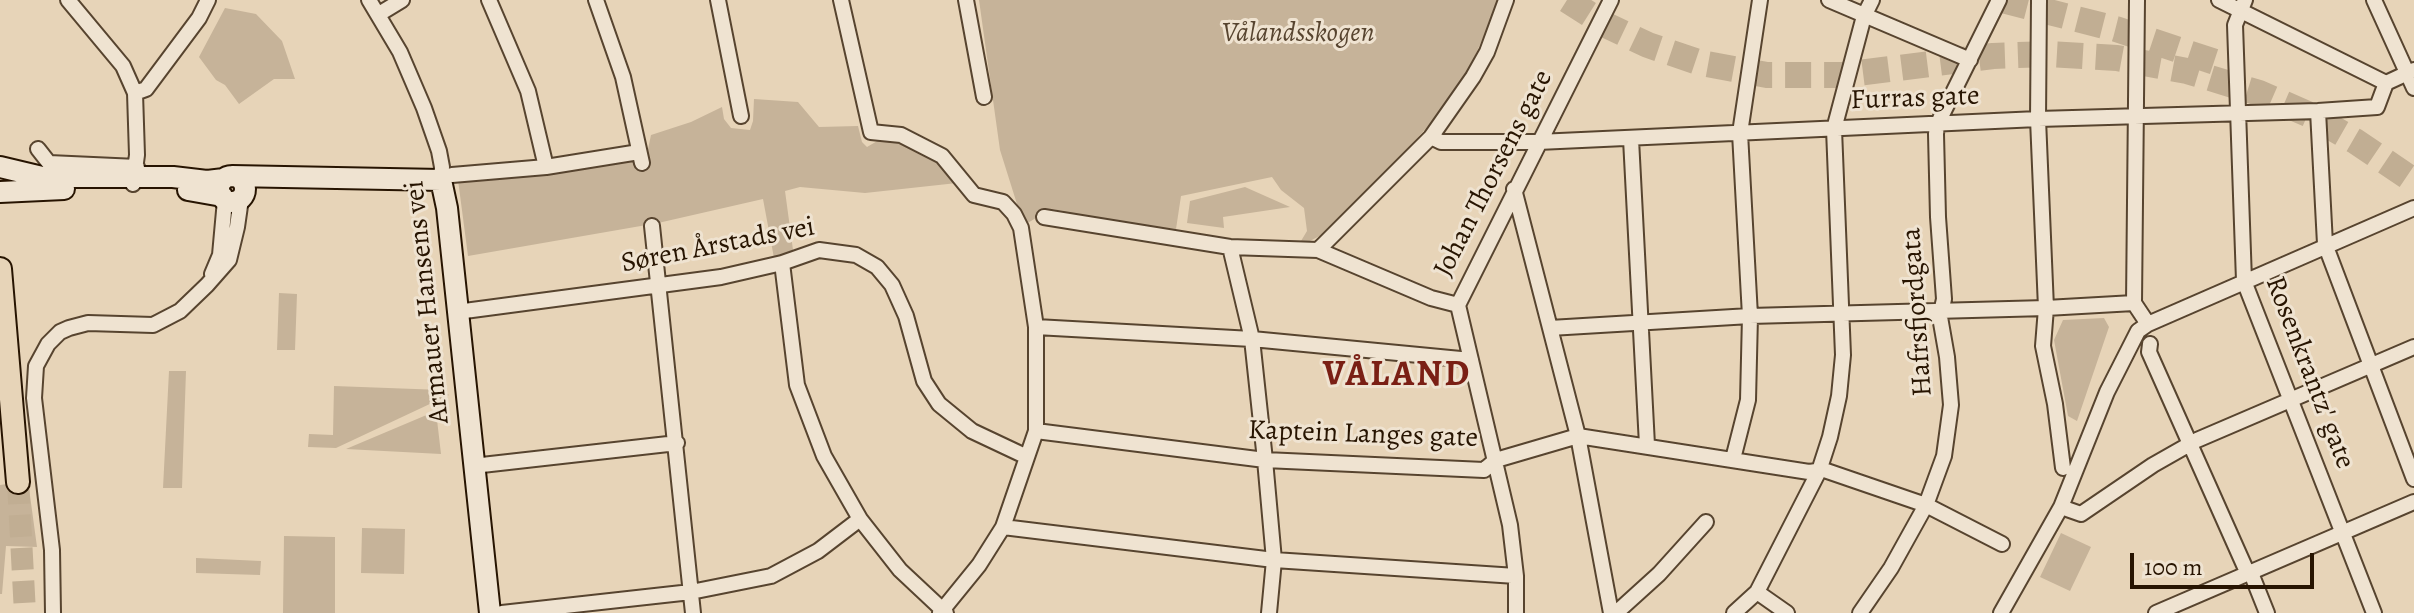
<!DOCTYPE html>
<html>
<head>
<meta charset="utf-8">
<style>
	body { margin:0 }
	#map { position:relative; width:2414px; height:613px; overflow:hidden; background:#e7d4b8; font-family:Alegreya,serif }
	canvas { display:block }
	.scale { position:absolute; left:2130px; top:553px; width:184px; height:36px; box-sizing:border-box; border:4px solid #271401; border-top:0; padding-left:10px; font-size:24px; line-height:28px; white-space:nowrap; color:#271401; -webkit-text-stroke:6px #efe3d1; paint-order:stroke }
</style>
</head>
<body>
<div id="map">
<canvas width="2414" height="613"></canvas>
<div class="scale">100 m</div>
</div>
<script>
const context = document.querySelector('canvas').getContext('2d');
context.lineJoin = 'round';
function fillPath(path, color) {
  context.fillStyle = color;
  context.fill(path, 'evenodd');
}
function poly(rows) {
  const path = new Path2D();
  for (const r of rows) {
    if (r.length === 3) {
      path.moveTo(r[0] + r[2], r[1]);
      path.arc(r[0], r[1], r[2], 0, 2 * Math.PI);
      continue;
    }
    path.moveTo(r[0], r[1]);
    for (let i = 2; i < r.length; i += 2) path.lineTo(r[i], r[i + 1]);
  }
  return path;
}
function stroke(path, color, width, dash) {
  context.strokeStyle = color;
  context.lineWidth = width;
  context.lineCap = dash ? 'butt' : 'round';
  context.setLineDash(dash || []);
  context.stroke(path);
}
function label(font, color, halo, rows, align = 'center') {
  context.font = font + ' Alegreya,serif';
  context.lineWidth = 6;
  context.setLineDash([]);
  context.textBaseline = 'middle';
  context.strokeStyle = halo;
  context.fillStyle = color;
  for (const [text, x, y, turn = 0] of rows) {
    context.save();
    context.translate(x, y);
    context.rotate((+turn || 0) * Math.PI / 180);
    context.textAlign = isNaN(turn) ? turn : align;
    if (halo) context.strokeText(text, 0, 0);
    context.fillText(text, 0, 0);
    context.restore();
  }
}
fillPath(poly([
	[979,0,1500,0,1469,69,1444,108,1339,226,1306,243,1301,241,1307,231,1304,208,1281,190,1272,177,1181,196,1176,229,1155,227,1142,230,1068,215,1064,211,1051,209,1026,224,1022,220,1000,150],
	[225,8,256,14,282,41,295,79,274,79,239,104,225,85,216,80,199,57],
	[754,99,798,102,819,127,858,126,862,142,867,147,879,140,904,141,944,162,957,183,865,193,800,187,785,191,793,250,774,258,763,199,658,223,468,256,458,180,647,154,651,135,691,122,722,107,724,119,731,128,750,130,753,121],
	[1245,187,1290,207,1223,217,1224,228,1187,223,1190,201],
	[279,293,297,294,295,350,277,350],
	[2104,318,2109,327,2077,421,2068,416,2054,340,2063,320],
	[169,371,186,371,182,488,163,488],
	[334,386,442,390,449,395,336,448,308,447,309,434,333,435],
	[436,411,441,454,346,449],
	[28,481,37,547,6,546,2,594,0,594,0,485],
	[362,528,405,529,404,574,361,573],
	[2061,533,2091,547,2070,591,2040,577],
	[284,536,335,537,335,613,283,613],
	[196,558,261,561,260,575,196,573]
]), '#c6b399');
stroke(poly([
	[18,482,25,613]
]), '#c1ae93', 22, [22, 11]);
stroke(poly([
	[1567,0,1608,26,1648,45,1701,63,1767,75,1843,75,1993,56,2049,54,2117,58,2187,71,2259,93,2310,115,2355,141,2414,181],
	[2002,0,2116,29,2221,64]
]), '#c1ae93', 26, [26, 13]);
const street = poly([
	[68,0,123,66,135,93,137,155,133,184],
	[369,0,400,52,424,108,439,151,442,167,441,180],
	[489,0,528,91,546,167],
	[596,0,623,77,642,163],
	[718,0,741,116],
	[841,0,871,132,901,135,942,156,974,195,1003,202,1014,214,1021,228,1036,327,1036,431,1003,527,979,565,940,613],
	[966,0,984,97],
	[1829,0,1970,60],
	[2039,0,2038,119,2046,308,2043,346,2055,404,2063,468],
	[2137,0,2134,303,2148,324],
	[2219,0,2386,83,2414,70],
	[2245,0,2235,25,2244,281,2374,613],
	[2374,0,2414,88],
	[379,14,402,0],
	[135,93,146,89,199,18,208,0],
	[2318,111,2325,244,2414,479],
	[1431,137,1441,142,1538,142,2038,119,2318,111,2377,107,2386,83],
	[1631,139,1647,445],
	[38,149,49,163,137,167],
	[452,175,546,167,639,152],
	[1514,189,1578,436,1611,613],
	[1044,217,1230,247,1318,250,1431,298,1458,305],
	[652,226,693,613],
	[1230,247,1252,339,1265,460,1274,560,1269,613],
	[1318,250,1431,137,1473,77,1487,52,1506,0],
	[782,263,797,385,824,456,860,519,900,570,946,613],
	[212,274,220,255,225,200],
	[457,312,721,277,782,263,819,250,856,255,877,267,892,285,906,316,924,381,939,404,972,431,1025,456],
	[1036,327,1252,339,1471,360],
	[1550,328,1750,316,2046,308,2134,303],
	[2150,344,2149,352,2248,574],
	[1036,431,1265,460,1484,470,1496,460,1578,436,1809,472,1824,470,1926,505,2002,544],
	[1733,459,1748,400,1750,316,1740,133,1760,0],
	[473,466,677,443],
	[2061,507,2081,514,2153,465,2197,440,2414,347],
	[1003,527,1274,560,1516,576],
	[2251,573,2267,613],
	[1757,592,1787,613],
	[53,613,52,550,34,398,36,366,48,344,60,332,69,328,88,323,153,325,180,311,207,285,229,260,237,227,241,199],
	[502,613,691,592,771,576,818,551,860,519],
	[1516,613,1516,576,1510,525,1458,305,1611,0],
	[1616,613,1659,574,1706,522],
	[1734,613,1757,592,1819,471,1830,437,1839,396,1843,355,1834,129,1864,16,1872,0],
	[1860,613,1891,568,1926,505,1944,456,1951,405,1947,357,1940,317,1944,299,1938,217,1936,134,1937,125,1999,0],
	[2001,613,2061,507,2107,392,2138,331,2148,324,2414,208],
	[2156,613,2414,502]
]);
const secondary = poly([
	[0,167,42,177,173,177,207,181,224,179],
	[232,176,441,180,447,208,490,613],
	[232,189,13],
	[188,190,222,196],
	[0,192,64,189]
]);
const primary = poly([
	[0,269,18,482]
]);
stroke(street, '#57442f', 18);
stroke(secondary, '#271401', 24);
stroke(primary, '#271401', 26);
stroke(street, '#efe3d1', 14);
stroke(secondary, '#efe3d1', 20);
stroke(primary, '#e7d4b8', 22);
label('italic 28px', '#57442f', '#efe3d1', [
	["Vålandsskogen",1298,34]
]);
label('28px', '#271401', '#efe3d1', [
	["Furras gate",1915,99,-2],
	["Johan Thorsens gate",1494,174,-63],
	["Søren Årstads vei",718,246,-11],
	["Armauer Hansens vei",428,302,-96],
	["Hafrsfjordgata",1918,312,-94],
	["Rosenkrantz' gate",2309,373,69],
	["Kaptein Langes gate",1363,435,2]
]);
context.letterSpacing = '2px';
label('bold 36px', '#7a1f14', '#efe3d1', [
	["VÅLAND",1397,376]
]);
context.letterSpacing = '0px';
</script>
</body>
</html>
